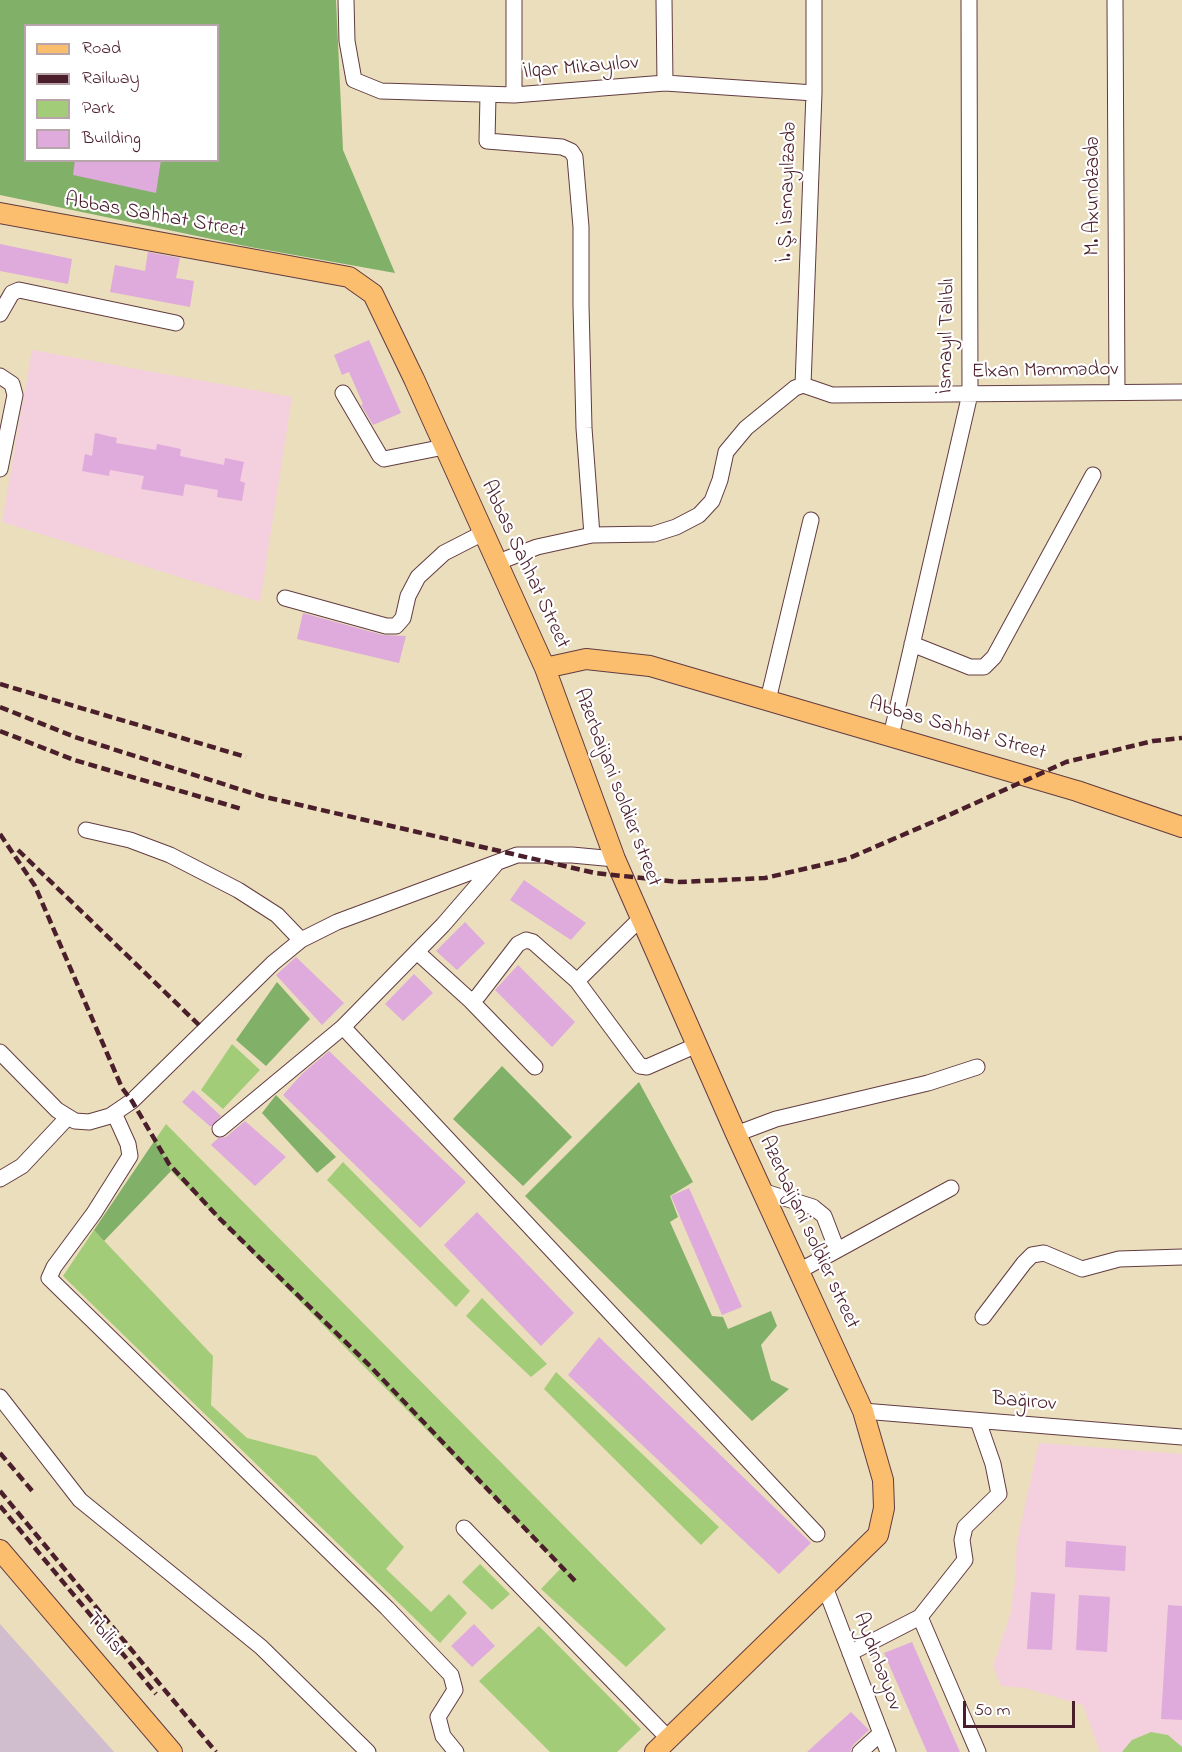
<!DOCTYPE html>
<html>
<head>
<meta charset="utf-8">
<style>
	body { margin:0 }
	#map { position:relative; width:1182px; height:1752px; overflow:hidden; background:#ebdebc; font-family:"Indie Flower",sans-serif }
	canvas { display:block }
	.legend { position:absolute; left:24px; top:24px; width:195px; height:138px; box-sizing:border-box; background:#fff; border:2px solid #b7a5aa; margin:0; padding:8px 10px; list-style:none; font-size:18px; color:#4a1f2b }
	.legend li { display:flex; align-items:center; gap:12px; height:30px }
	.legend b { width:30px; border:2px solid #b7a5aa }
	.scale { position:absolute; left:963px; top:1701px; width:112px; height:27px; box-sizing:border-box; border:3px solid #4a1f2b; border-top:0; padding-left:8px; font-size:18px; line-height:21px; white-space:nowrap; color:#4a1f2b; -webkit-text-stroke:4px #fff; paint-order:stroke }
</style>
</head>
<body>
<div id="map">
<canvas width="1182" height="1752"></canvas>
<ul class="legend">
<li><b style="height:8px;background:#fbbd6e"></b>Road</li>
<li><b style="height:8px;background:#4a1f2b"></b>Railway</li>
<li><b style="height:16px;background:#a2cc78"></b>Park</li>
<li><b style="height:16px;background:#dfaadc"></b>Building</li>
</ul>
<div class="scale">50 m</div>
</div>
<script>
const context = document.querySelector('canvas').getContext('2d');
context.lineJoin = 'round';
function fillPath(path, color) {
  context.fillStyle = color;
  context.fill(path, 'evenodd');
}
function poly(rows) {
  const path = new Path2D();
  for (const r of rows) {
    path.moveTo(r[0], r[1]);
    for (let i = 2; i < r.length; i += 2) path.lineTo(r[i], r[i + 1]);
  }
  return path;
}
function stroke(path, color, width, dash) {
  context.strokeStyle = color;
  context.lineWidth = width;
  context.lineCap = dash ? 'butt' : 'round';
  context.setLineDash(dash || []);
  context.stroke(path);
}
function label(font, color, halo, rows, align = 'center') {
  context.font = font + ' "Indie Flower",sans-serif';
  context.lineWidth = 4.5;
  context.setLineDash([]);
  context.textBaseline = 'middle';
  context.strokeStyle = halo;
  context.fillStyle = color;
  for (const [text, x, y, turn = 0] of rows) {
    context.save();
    context.translate(x, y);
    context.rotate((+turn || 0) * Math.PI / 180);
    context.textAlign = isNaN(turn) ? turn : align;
    if (halo) context.strokeText(text, 0, 0);
    context.fillText(text, 0, 0);
    context.restore();
  }
}
fillPath(poly([
	[32,350,292,397,260,602,2,522],
	[1039,1443,1182,1454,1182,1752,1100,1752,1083,1705,1025,1688,1001,1686,993,1666,1011,1612,1015,1582,1017,1542]
]), '#f4cfde');
fillPath(poly([
	[0,1624,114,1752,0,1752]
]), '#d0bdce');
fillPath(poly([
	[232,1044,260,1070,223,1109,201,1090],
	[166,1124,666,1629,626,1667,541,1589,562,1567,171,1171,155,1140],
	[343,1162,470,1291,456,1307,327,1180],
	[94,1230,213,1356,211,1405,247,1438,316,1456,404,1547,386,1569,431,1612,449,1594,467,1613,440,1643,63,1276],
	[482,1298,547,1364,531,1377,466,1316],
	[556,1372,719,1527,701,1545,544,1389],
	[480,1564,510,1594,492,1610,462,1582],
	[539,1626,641,1729,617,1752,550,1752,479,1681],
	[1151,1732,1168,1735,1182,1747,1182,1752,1122,1752,1132,1740]
]), '#a2cc78');
fillPath(poly([
	[0,0,336,0,343,150,395,273,250,247,0,195],
	[26,26,218,26,218,160,26,160],
	[277,982,310,1019,266,1066,236,1040],
	[502,1066,572,1137,523,1186,453,1119],
	[639,1082,693,1182,670,1196,678,1217,670,1222,712,1316,723,1317,728,1329,771,1311,777,1326,761,1345,771,1380,789,1389,752,1421,525,1196],
	[276,1095,336,1157,317,1173,262,1113],
	[155,1140,171,1171,104,1241,94,1230]
]), '#81b068');
fillPath(poly([
	[75,160,161,160,156,193,73,175],
	[0,244,72,259,68,284,0,271],
	[148,252,180,258,176,278,194,281,190,307,110,292,115,265,145,271],
	[369,340,401,413,373,425,361,405,363,404,349,372,342,375,334,355],
	[95,433,117,438,116,443,156,450,157,444,181,449,180,456,224,465,225,458,244,462,240,481,245,483,242,501,217,497,218,490,185,484,183,496,141,489,144,476,110,470,109,476,82,471,85,454,92,456],
	[303,613,383,635,406,636,399,663,297,639],
	[524,880,586,923,571,940,510,900],
	[465,922,485,943,457,970,436,951],
	[296,957,344,1003,322,1025,276,975],
	[518,965,575,1022,552,1047,495,990],
	[414,974,433,993,403,1021,385,1004],
	[329,1051,466,1182,420,1228,283,1095,303,1073],
	[193,1090,221,1116,211,1127,182,1102],
	[245,1121,286,1157,255,1186,211,1145,218,1138,226,1137],
	[689,1188,742,1307,722,1315,671,1196],
	[477,1212,574,1313,541,1346,444,1245],
	[599,1337,811,1543,779,1574,568,1375],
	[1066,1541,1126,1546,1125,1571,1065,1567],
	[1031,1592,1055,1594,1052,1650,1027,1649],
	[1079,1595,1110,1597,1107,1652,1076,1650],
	[1168,1605,1182,1606,1182,1720,1161,1719],
	[474,1624,495,1646,472,1667,451,1646],
	[912,1642,960,1752,927,1752,884,1653],
	[851,1712,869,1730,853,1745,850,1752,807,1752]
]), '#dfaadc');
const minor = poly([
	[346,0,347,41,354,80,381,91,514,95,665,83,814,93],
	[514,0,514,95],
	[664,0,665,83],
	[1115,0,1117,392],
	[488,95,487,141,562,147,571,151,575,157,581,227,581,305,584,428,592,535],
	[0,314,12,293,19,290,176,323],
	[0,376,12,384,15,395,0,469],
	[803,385,814,93,814,0],
	[803,385,832,395,1182,392],
	[343,393,380,456,384,459,444,447],
	[496,563,537,547,592,535,654,534,676,527,699,515,712,501,720,480,726,452,746,428,795,388,803,385],
	[285,598,386,626,396,626,403,618,408,596,418,577,444,553,483,533],
	[912,644,970,667,984,667,994,657,1093,475],
	[768,700,811,520],
	[891,736,970,394,969,0],
	[86,830,130,840,170,855,238,890,277,915,301,940],
	[417,952,471,1001,478,996,518,944,526,940,533,942,577,981,640,1066,647,1067,697,1045],
	[577,981,641,918],
	[471,1001,535,1067],
	[343,1027,817,1534],
	[0,1052,57,1110,75,1121,89,1122,110,1116,132,1101,273,963,301,940,337,922,517,855,572,855,615,859],
	[114,1113,128,1144,130,1156,94,1213,54,1267,49,1278,387,1608,451,1675,455,1690,438,1717,443,1736,456,1752],
	[220,1129,343,1027,443,925,495,865],
	[736,1134,776,1119,928,1083,977,1067],
	[0,1179,22,1166,68,1117],
	[762,1191,813,1207,824,1216,837,1250],
	[799,1271,951,1188],
	[983,1317,1024,1263,1032,1255,1044,1253,1082,1269,1119,1259,1182,1257],
	[0,1397,80,1500,261,1647,368,1752],
	[863,1411,1182,1437],
	[464,1528,669,1739],
	[825,1587,888,1752],
	[850,1653,920,1617],
	[860,1752,881,1733],
	[978,1752,920,1617,965,1560,962,1540,965,1527,999,1494,993,1464,978,1421]
]);
const major = poly([
	[0,213,349,277,373,294,414,379,545,668,615,859,736,1134,863,1411,883,1480,884,1508,878,1535,655,1752],
	[545,668,586,659,650,666,1077,791,1182,827],
	[0,1550,172,1752]
]);
stroke(minor, '#623c41', 17);
stroke(major, '#623c41', 22);
stroke(minor, '#fff', 15);
stroke(major, '#fbbd6e', 20);
stroke(poly([
	[0,684,246,757],
	[0,707,75,737,261,796,595,873,679,882,765,878,847,859,949,815,1066,762,1153,741,1182,738],
	[0,731,74,760,242,809],
	[0,834,35,886,122,1088,132,1101,169,1164,219,1218,369,1365,577,1583],
	[18,850,199,1025],
	[0,1453,34,1493],
	[0,1491,216,1752],
	[0,1506,156,1694]
]), '#4a1f2b', 4.5, [9, 4.5]);
label('21px', '#4a1f2b', '#fff', [
	["İlqar Mikayılov",581,69,-5],
	["İ. Ş. İsmayılzadə",789,192,-88],
	["M. Axundzadə",1095,196,-90],
	["Abbas Sahhat Street",155,217,10],
	["İsmayıl Talıblı",948,336,-89],
	["Elxan Məmmədov",1045,372,-1],
	["Abbas Sahhat Street",524,565,65],
	["Abbas Sahhat Street",957,730,16],
	["Azerbaijani soldier street",616,788,69],
	["Azerbaijani soldier street",808,1233,65],
	["Bağırov",1024,1403,5],
	["Tbilisi",104,1635,50],
	["Aydınbəyov",876,1662,69]
]);
</script>
</body>
</html>
